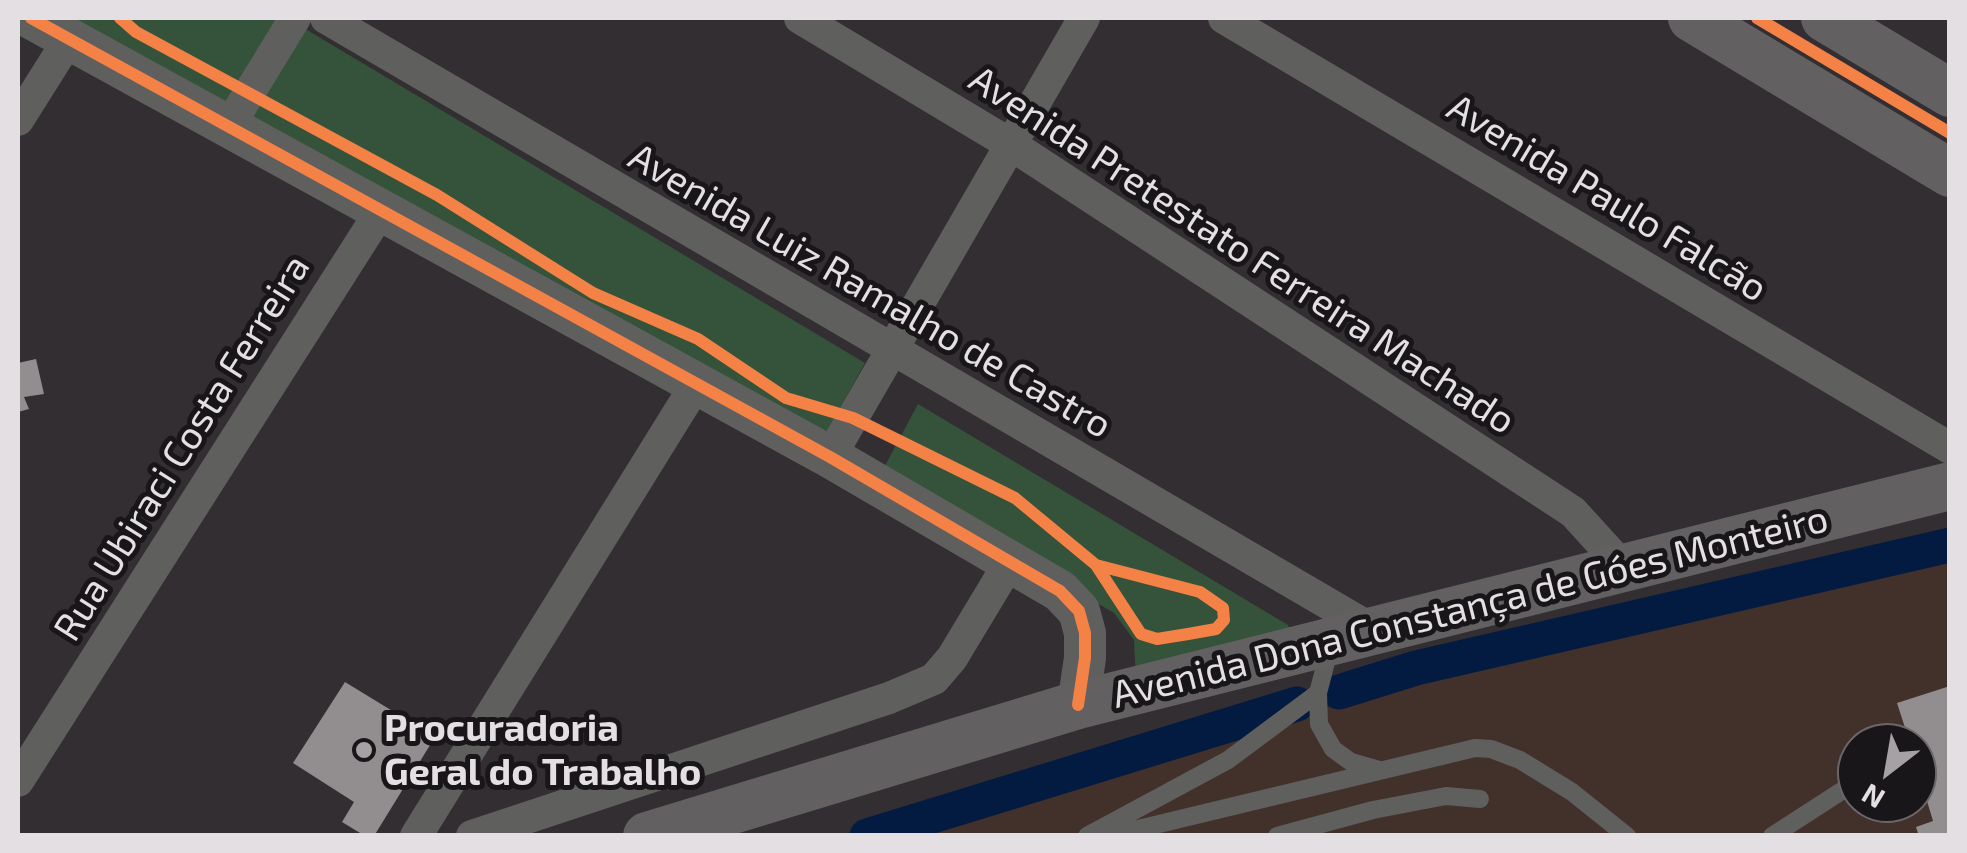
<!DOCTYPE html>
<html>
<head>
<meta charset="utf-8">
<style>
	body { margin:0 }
	#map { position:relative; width:1967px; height:853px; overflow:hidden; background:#322e32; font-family:"Exo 2",sans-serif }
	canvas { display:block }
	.frame { position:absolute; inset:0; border:20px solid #e3dfe3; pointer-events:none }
	.north { position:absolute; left:1837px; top:723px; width:100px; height:100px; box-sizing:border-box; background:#191619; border:2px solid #6a666a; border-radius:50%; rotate:211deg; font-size:28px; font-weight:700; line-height:40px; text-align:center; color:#e3dfe3 }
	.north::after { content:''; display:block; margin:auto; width:35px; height:45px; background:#a5a1a5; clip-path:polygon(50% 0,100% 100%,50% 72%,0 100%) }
</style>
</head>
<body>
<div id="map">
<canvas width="1967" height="853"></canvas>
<div class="frame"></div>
<div class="north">N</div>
</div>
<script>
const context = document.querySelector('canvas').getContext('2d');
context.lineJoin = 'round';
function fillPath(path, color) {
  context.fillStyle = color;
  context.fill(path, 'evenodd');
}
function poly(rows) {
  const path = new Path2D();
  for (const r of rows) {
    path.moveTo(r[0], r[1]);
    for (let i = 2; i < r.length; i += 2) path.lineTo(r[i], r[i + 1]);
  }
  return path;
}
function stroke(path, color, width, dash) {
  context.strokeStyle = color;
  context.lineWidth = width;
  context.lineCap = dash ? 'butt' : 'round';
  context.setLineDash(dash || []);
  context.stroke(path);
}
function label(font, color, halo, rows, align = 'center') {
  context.font = font + ' "Exo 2",sans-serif';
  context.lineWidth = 10;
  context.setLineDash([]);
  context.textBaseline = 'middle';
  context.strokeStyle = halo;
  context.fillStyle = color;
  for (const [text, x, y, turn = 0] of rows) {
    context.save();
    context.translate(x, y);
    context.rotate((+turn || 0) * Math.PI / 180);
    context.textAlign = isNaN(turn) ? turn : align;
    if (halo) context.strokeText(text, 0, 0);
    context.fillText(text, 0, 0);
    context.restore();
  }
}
fillPath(poly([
	[1949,560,1949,835,927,836,1093,785,1390,688],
	[1857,743,1917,743,1917,803,1857,803]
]), '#42312b');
fillPath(poly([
	[65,18,287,18,865,363,821,442],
	[918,404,1288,625,1298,643,1136,682,1134,640,1114,613,880,475]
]), '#34533a');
stroke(poly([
	[1339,692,1416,668,1950,545],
	[867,836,1297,704]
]), '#041b41', 35);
fillPath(poly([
	[36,359,44,394,24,397,29,409,18,412,18,363],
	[345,682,435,737,374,836,365,836,342,822,354,802,293,763],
	[1950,686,1950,836,1919,836,1916,827,1933,821,1917,768,1917,743,1910,743,1897,703]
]), '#928e8f');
stroke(poly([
	[1330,647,1318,693,1319,724,1333,749,1351,762,1379,770],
	[1087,836,1228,760,1318,693],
	[1109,836,1475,748,1491,749,1520,760,1572,792,1627,836],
	[1277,836,1373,810,1446,796,1480,799],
	[1772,836,1857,781]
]), '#5f5f5e', 18);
stroke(poly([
	[326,18,1375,631],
	[800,18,1010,144,1573,512,1624,568],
	[1224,18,1950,448],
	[18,120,69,39],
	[229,126,295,18],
	[830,457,1084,18],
	[18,781,382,209],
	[416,836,697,383],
	[472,836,889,698,934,679,952,658,1011,560]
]), '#5f5f5e', 32);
stroke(poly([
	[31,18,830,457,1060,591,1079,611,1085,633,1085,658,1078,705]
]), '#5f5f5e', 42);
stroke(poly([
	[1692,18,1950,173],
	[1825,18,1950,93],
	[647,836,1078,705,1950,486]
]), '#626060', 48);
stroke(poly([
	[31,18,830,457,1060,591,1079,611,1085,633,1085,658,1078,705],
	[120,18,136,32,437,195,593,293,698,339,786,398,853,418,1015,498,1096,565,1141,634,1157,639,1188,634,1216,629,1224,620,1223,608,1200,592,1096,565],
	[1757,18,1950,133]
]), '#f48246', 12);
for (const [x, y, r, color] of [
	[364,750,10,"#a5a1a5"]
]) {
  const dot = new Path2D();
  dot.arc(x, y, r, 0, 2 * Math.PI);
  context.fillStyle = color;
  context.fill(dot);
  stroke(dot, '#191619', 4);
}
label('38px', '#e3dfe3', '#191619', [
	["Avenida Paulo Falcão",1607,198,31],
	["Avenida Pretestato Ferreira Machado",1242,250,33],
	["Avenida Luiz Ramalho de Castro",870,291,30],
	["Rua Ubiraci Costa Ferreira",182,448,-58],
	["Avenida Dona Constança de Góes Monteiro",1470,607,-14]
]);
label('bold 38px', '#e3dfe3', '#191619', [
	["Procuradoria",384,728],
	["Geral do Trabalho",384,772]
], 'left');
</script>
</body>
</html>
